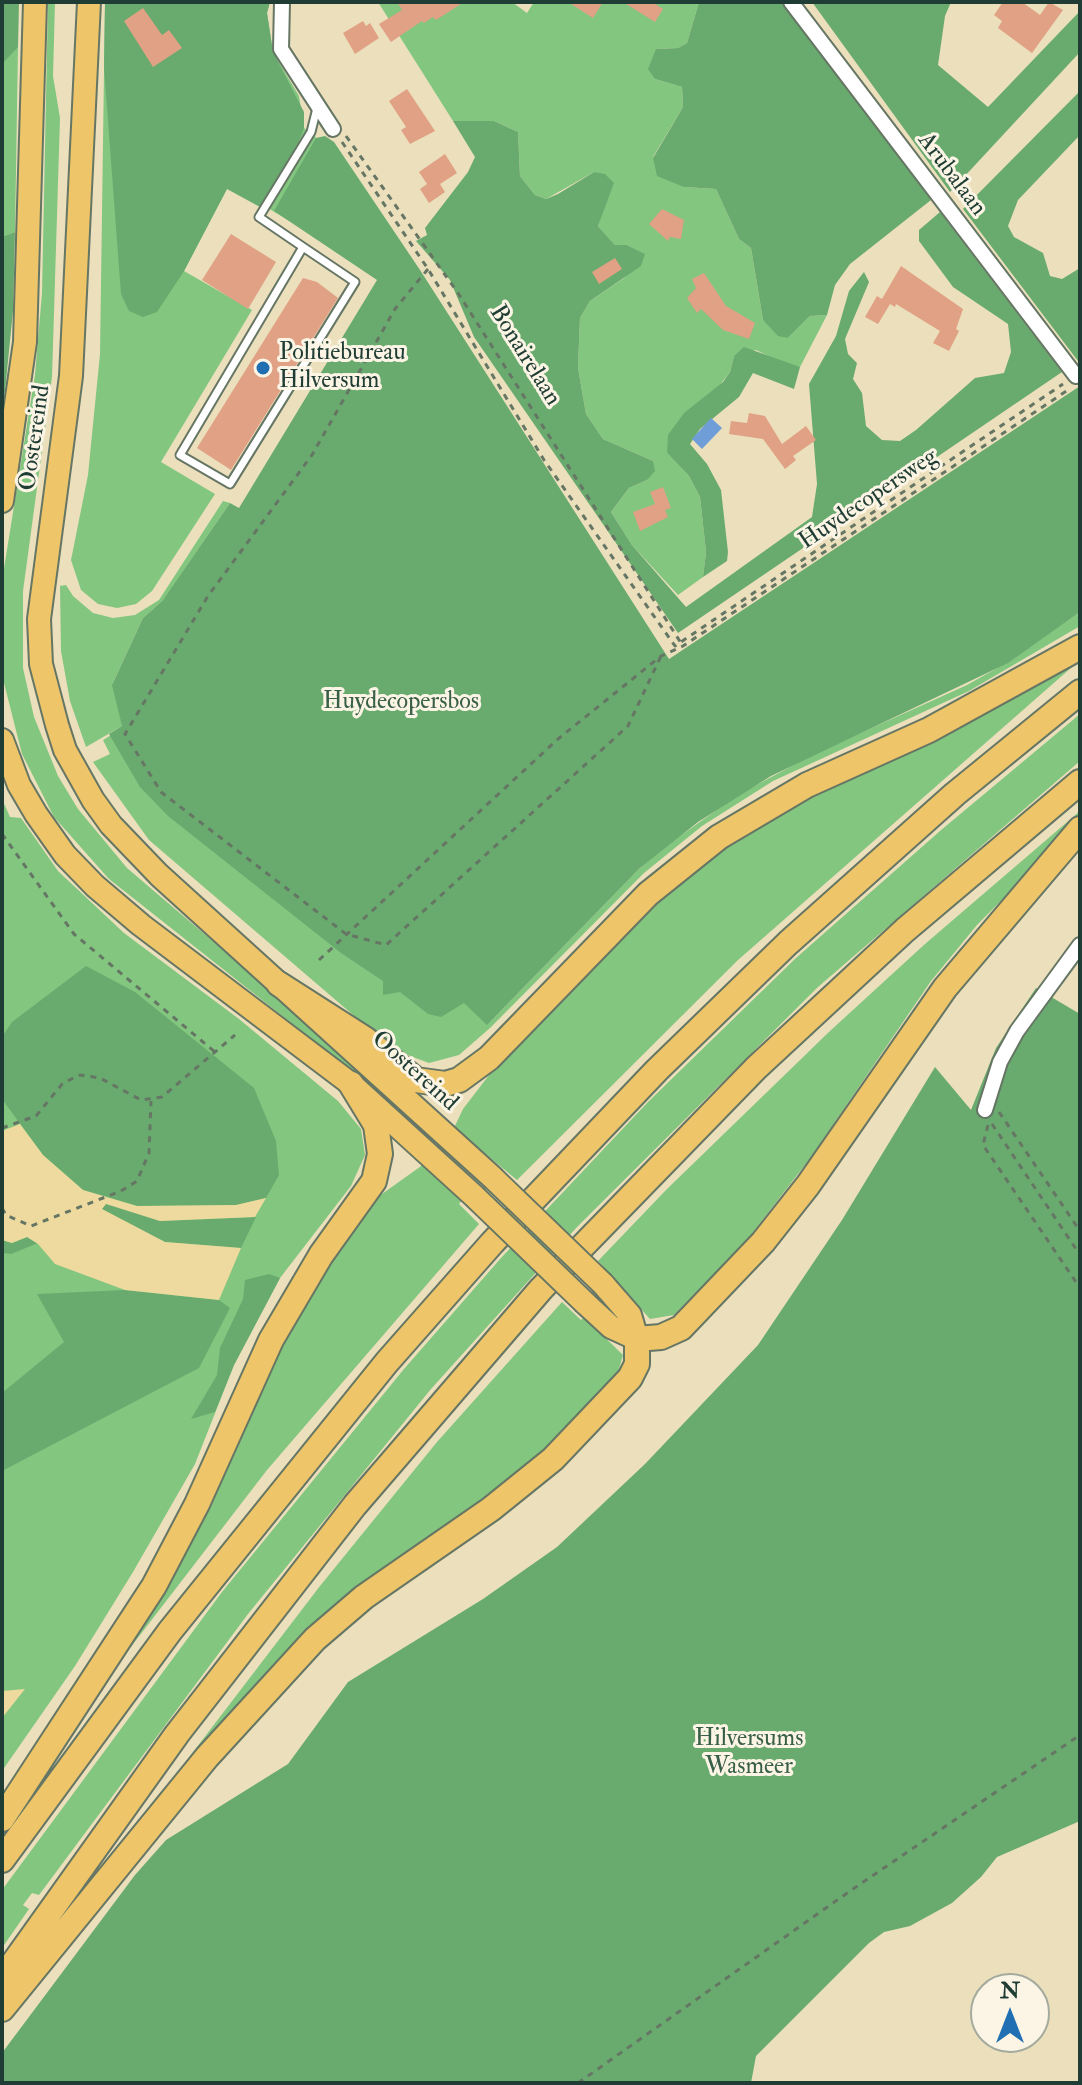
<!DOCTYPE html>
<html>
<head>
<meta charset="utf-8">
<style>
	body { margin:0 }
	#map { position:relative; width:1082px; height:2085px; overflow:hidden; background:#ebdfbc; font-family:"IM FELL Double Pica",serif }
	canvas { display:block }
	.frame { position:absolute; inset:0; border:4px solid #1f3d34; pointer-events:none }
	.north { position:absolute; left:970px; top:1973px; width:80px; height:80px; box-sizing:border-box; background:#fcf5e5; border:2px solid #a4ab9e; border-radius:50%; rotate:0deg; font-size:22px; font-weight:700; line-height:32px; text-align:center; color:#1f3d34 }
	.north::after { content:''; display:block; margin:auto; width:28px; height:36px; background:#1f6fb2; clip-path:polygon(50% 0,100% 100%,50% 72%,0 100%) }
</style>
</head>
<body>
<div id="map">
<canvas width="1082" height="2085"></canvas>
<div class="frame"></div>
<div class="north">N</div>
</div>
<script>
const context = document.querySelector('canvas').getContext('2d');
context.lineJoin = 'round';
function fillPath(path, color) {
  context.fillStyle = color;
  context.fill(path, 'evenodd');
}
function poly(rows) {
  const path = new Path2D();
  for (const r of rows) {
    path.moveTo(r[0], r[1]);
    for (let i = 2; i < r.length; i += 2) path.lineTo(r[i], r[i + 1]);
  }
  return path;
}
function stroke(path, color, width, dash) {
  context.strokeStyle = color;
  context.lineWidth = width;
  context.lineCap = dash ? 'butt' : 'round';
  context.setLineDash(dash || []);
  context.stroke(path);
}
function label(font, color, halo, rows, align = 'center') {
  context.font = font + ' "IM FELL Double Pica",serif';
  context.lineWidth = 6;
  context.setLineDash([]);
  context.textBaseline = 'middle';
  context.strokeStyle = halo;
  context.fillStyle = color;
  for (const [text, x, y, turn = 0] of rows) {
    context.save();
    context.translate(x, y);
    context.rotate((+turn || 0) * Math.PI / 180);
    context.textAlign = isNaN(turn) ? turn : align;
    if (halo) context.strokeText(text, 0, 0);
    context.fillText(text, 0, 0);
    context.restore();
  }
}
fillPath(poly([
	[2,2,18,47,15,232,5,236,2,297],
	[48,2,55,2,53,76,60,118,52,377,23,591,23,668,34,717,58,776,78,809,127,868,338,1048,428,1132,423,1137,333,1056,109,879,54,817,22,754,2,675,2,581,35,375,42,293],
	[105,2,270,2,267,13,273,52,299,96,304,128,323,143,670,666,794,758,656,844,487,1025,640,868,663,848,738,795,814,754,967,685,1008,662,1080,612,1080,626,969,691,773,781,702,826,644,873,490,1028,459,1055,429,1063,394,1050,149,840,93,762,110,754,103,740,123,728,122,726,86,747,70,701,61,651,60,586,66,585,73,596,93,613,113,618,135,615,159,600,223,501,230,503,164,599,143,618,112,685,239,516,384,277,229,185,184,271,252,310,161,462,215,494,152,591,136,604,117,608,98,604,81,590,71,560,88,475,100,354],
	[378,2,512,2,527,13,534,2,699,2,687,43,678,48,656,49,655,79,682,87,683,107,653,157,684,187,716,189,739,239,751,248,763,320,788,338,810,316,827,315,800,367,787,365,756,350,734,356,730,372,667,453,689,476,700,497,706,552,703,577,678,595,632,545,611,512,629,488,647,480,653,461,603,439,586,414,578,368,580,318,590,301,624,278,644,254,627,245,615,245,598,226,604,207,594,172,546,199,535,195,520,176,518,132,494,121,453,121],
	[1080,660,738,960,517,1180,454,1128,463,1109,513,1044,655,901,753,826,814,793,967,723],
	[1080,714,1080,761,818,987,577,1227,431,1389,248,1614,39,1895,32,1893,23,1905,29,1909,2,1948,2,1890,222,1592,404,1369,501,1258,648,1102,796,958,940,831],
	[2,799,10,817,21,818,58,871,124,933,239,1019,338,1101,361,1129,365,1155,351,1186,280,1278,234,1365,195,1464,133,1572,75,1666,2,1771],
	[1080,811,1080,821,977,925,931,981,811,1157,747,1240,674,1315,650,1319,598,1261,667,1189,830,1031,925,944],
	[424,1164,462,1200,459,1204,479,1224,267,1470,120,1661,161,1588,297,1303,375,1199],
	[562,1302,581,1320,584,1317,623,1355,617,1376,550,1447,434,1537,148,1811,320,1586,437,1442]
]), '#82c680');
fillPath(poly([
	[2,2,19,2,18,47,2,64],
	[105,2,270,2,267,13,273,52,304,112,304,128,299,141,260,207,227,189,184,271,157,312,143,317,129,311,121,294,104,68],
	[699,2,783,2,931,200,850,264,835,285,827,315,810,316,788,338,778,336,763,320,751,248,739,239,716,189,684,187,657,176,653,158,683,107,682,87,655,79,648,69,656,49,678,48,687,43],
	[812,2,951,2,945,16,938,65,988,107,1080,11,1080,52,950,192],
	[1080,91,1080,135,1018,200,1008,226,1014,237,1043,253,1050,276,1062,279,1080,268,1078,361,963,209],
	[453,121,494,121,518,132,520,176,535,195,546,199,558,194,594,172,605,174,614,183,598,226,615,245,627,245,645,254,641,266,590,301,580,318,578,368,586,414,603,439,653,461,655,471,647,480,629,488,611,512,632,545,686,607,812,517,817,484,809,384,836,336,849,291,864,272,869,282,845,339,848,354,857,363,853,379,862,393,866,426,882,440,900,441,916,430,975,378,1004,373,1011,352,1008,324,953,287,919,241,919,230,940,212,1062,372,678,633,474,337,450,280,416,241,427,235,425,228,468,172,475,157],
	[325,136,334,142,420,270,669,659,1080,386,1080,612,1008,663,771,776,698,822,640,868,487,1025,464,1003,441,1017,428,1014,400,992,383,995,383,981,341,953,168,816,140,787,109,734,122,726,112,685,143,618,163,600,230,503,239,508,377,280,274,211,316,138],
	[15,232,13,311,2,421,2,237],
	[744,347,800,367,794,389,753,373,739,397,700,429,690,444,707,464,721,490,728,552,727,561,703,577,706,552,700,497,689,476,667,453,668,435,684,413,723,382,730,372,734,356],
	[86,966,135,992,254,1088,276,1141,279,1175,266,1198,236,1205,137,1206,83,1190,43,1155,2,1099,2,1037,12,1022],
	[1036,988,1080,1014,1080,1821,997,1857,981,1877,952,1903,910,1926,884,1932,869,1943,756,2056,751,2083,2,2083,2,2053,135,1875,166,1840,288,1764,348,1682,483,1599,557,1547,645,1464,758,1345,842,1220,935,1067,971,1110,996,1048],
	[106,1203,160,1221,256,1217,241,1248,165,1242,101,1209],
	[27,1237,38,1243,11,1254,2,1253,2,1240,12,1243],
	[269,1274,280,1278,234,1365,215,1412,191,1419,217,1375,220,1348,243,1299,245,1280],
	[125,1290,219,1300,230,1308,199,1368,2,1471,2,1393,64,1342,37,1294]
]), '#69ab6e');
fillPath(poly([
	[20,1124,43,1155,83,1190,137,1206,236,1205,266,1198,255,1217,160,1221,106,1204,102,1209,165,1242,241,1248,219,1300,125,1290,55,1264,38,1244,27,1237,12,1243,2,1240,2,1131],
	[25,1689,2,1718,2,1691]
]), '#eeda9e');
fillPath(poly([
	[711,418,722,428,702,449,692,439]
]), '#6f9dd7');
fillPath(poly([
	[397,2,464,2,436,20,433,17,424,23,422,21,391,42,379,24,402,10],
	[568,2,603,2,593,18],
	[623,2,652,2,663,9,655,22],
	[1003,2,1022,2,1040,15,1049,2,1063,10,1032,53,998,28,1002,21,994,15],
	[143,8,162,35,169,30,182,48,153,67,124,21],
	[363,21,366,26,370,23,379,38,355,54,343,33],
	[407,89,435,131,410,144,401,130,406,127,389,101],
	[445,154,457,173,440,184,445,192,429,203,420,189,427,184,419,172],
	[662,209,684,220,681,239,670,237,668,241,649,224],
	[231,234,276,262,248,309,202,280],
	[615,258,622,269,599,284,592,272],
	[901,266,963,309,956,329,959,331,949,351,933,343,940,331,896,304,895,307,890,304,878,324,865,317,877,296,882,299],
	[704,273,726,306,755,323,749,339,723,330,701,309,697,313,687,298,696,288,692,279],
	[303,278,317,282,338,298,231,470,197,448],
	[749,413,765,416,782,444,806,426,816,440,793,456,796,460,785,469,763,439,729,434,731,421,747,423],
	[663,487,671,508,665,510,668,517,640,531,633,512,655,504,650,492]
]), '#e0a185');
const service = poly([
	[303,247,180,455,230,484,355,282,303,247,259,217,311,132,317,108]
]);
const minor = poly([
	[282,2,281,49,333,129],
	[791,2,1076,376],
	[985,1110,1000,1062,1017,1031,1080,945]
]);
const primary = poly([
	[89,2,71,376,39,619,41,664,57,725,65,750,93,800,111,825,159,875,492,1177],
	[2,501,25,342,35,2],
	[2,740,19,785,36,814,65,855,95,886,141,925,351,1084,474,1196],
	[603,1284,630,1315,637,1339],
	[585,1303,611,1327,637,1339]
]);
const motorway = poly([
	[279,984,365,1039,416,1080,445,1084,459,1080,489,1058,648,894,719,837,807,785,929,730,1080,647],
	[2,1819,154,1586,197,1504,271,1340,321,1255,374,1181,380,1154,376,1125,351,1084],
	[2,1860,170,1631,387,1362,492,1243,657,1070,788,943,955,794,1080,692],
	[2,1979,177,1734,355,1505,541,1289,756,1068,905,930,1080,782],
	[2,2009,207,1757,315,1639,364,1597,491,1509,553,1459,630,1378,637,1364,637,1339,661,1337,681,1328,763,1242,808,1185,945,988,1080,829]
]);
stroke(service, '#667664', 11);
stroke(minor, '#667664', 18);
stroke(primary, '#667664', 26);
stroke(motorway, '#667664', 28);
stroke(poly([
	[346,136,458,293,681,643],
	[342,142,428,269,544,460,675,646,1063,384],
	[428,269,395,309,312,455,208,596,125,734,161,792,346,934,386,945,628,726,661,656],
	[2,834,74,934,215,1052],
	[319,960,558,739,661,656,683,646,1068,390],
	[999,1112,1080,1231],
	[992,1124,1080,1255],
	[988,1125,983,1145,1080,1288],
	[2,1128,36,1116,63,1083,80,1075,100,1078,141,1100,162,1097,235,1035],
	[2,1208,6,1215,31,1226,121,1191,137,1181,149,1153,151,1101],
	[578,2083,850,1891,1080,1735]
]), '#667664', 3, [6, 6]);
stroke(service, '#fff', 7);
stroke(minor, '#fff', 14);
stroke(primary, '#eec569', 22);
stroke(motorway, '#eec569', 24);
const primaryBridge = poly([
	[492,1177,603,1284],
	[474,1196,585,1303]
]);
stroke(primaryBridge, '#667664', 26, []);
stroke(primaryBridge, '#eec569', 22);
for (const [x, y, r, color] of [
	[263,368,8,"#1f6fb2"]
]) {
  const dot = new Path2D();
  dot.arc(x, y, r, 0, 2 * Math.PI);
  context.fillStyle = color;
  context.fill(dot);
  stroke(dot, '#fcf5e5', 3);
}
label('24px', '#1f3d34', '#fcf5e5', [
	["Arubalaan",951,175,53],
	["Bonairelaan",524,356,58],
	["Oostereind",36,438,-82],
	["Huydecopersweg",869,500,-34],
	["Oostereind",414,1072,42]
]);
label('24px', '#1f3d34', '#fcf5e5', [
	["Politiebureau",279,354],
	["Hilversum",279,382]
], 'left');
label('24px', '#385f47', '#fcf5e5', [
	["Huydecopersbos",401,703],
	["Hilversums",749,1740],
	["Wasmeer",749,1768]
]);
</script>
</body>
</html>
